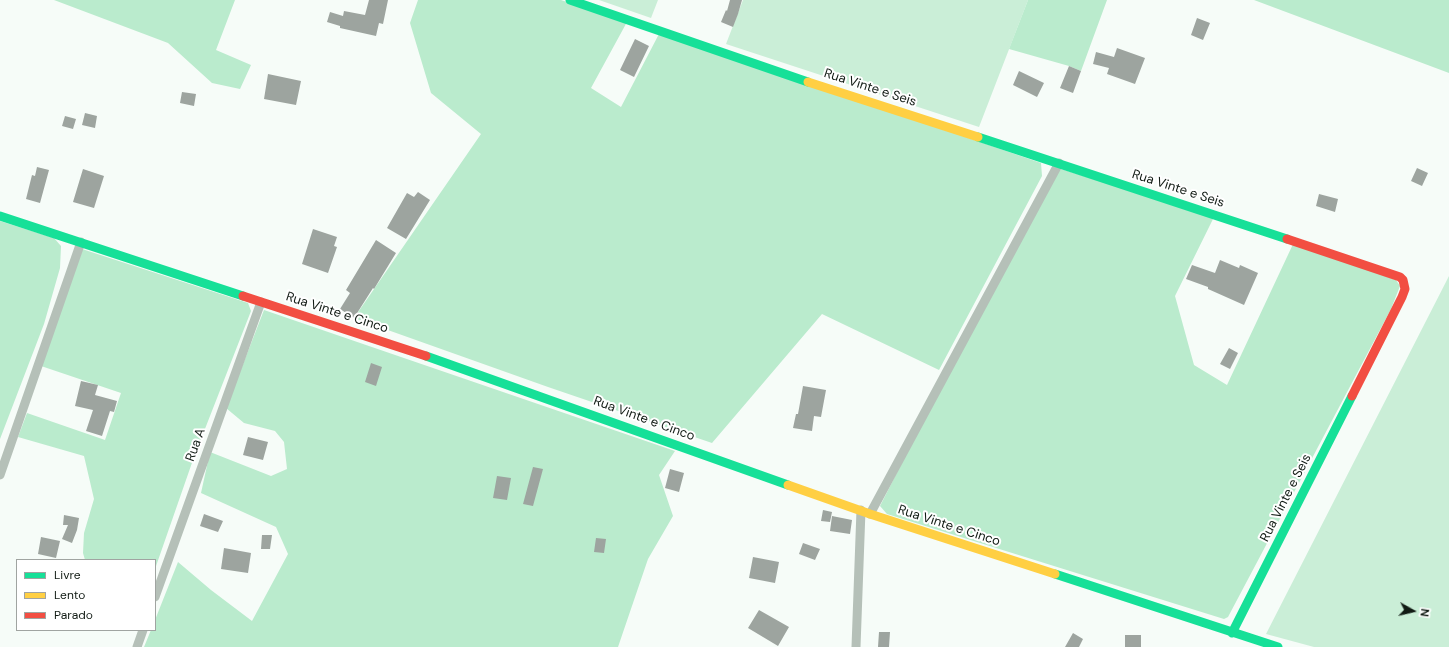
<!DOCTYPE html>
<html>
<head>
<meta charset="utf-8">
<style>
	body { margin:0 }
	#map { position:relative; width:1449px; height:647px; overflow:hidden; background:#f6fcf8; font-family:"DM Sans",sans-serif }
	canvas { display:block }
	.legend { position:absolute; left:16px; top:559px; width:140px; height:72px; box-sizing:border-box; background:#fff; border:1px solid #a0a4a1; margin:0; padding:5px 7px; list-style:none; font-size:12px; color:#111b14 }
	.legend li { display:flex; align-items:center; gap:8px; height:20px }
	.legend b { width:20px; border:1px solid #a0a4a1 }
	.north { position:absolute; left:1393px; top:591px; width:40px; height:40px; -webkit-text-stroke:3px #fff; paint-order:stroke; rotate:98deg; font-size:11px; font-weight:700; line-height:16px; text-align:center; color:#111b14 }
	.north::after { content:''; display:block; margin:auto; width:14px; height:18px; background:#111b14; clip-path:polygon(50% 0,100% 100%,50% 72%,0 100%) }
</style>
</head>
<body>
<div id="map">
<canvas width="1449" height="647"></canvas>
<ul class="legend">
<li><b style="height:5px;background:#16e098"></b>Livre</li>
<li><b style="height:5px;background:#ffcf43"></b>Lento</li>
<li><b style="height:5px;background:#f24e42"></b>Parado</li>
</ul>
<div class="north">N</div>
</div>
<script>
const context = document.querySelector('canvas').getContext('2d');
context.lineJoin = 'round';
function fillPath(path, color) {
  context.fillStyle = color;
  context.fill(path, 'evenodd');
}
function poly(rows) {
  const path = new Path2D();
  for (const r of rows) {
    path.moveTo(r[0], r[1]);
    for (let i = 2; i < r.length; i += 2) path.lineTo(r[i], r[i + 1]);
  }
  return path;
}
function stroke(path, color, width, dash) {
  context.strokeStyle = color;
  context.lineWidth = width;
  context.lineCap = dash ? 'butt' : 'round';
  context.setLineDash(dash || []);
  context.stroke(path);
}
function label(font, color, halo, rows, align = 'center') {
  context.font = font + ' "DM Sans",sans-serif';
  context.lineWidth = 4;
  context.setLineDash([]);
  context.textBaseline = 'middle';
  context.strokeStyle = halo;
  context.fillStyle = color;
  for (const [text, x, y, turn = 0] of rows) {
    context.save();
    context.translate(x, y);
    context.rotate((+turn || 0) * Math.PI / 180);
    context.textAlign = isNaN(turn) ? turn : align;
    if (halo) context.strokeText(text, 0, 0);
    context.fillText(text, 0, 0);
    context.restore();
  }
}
fillPath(poly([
	[599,0,658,0,651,18],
	[743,0,1028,0,979,127,726,44],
	[1449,276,1449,647,1314,647,1266,634]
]), '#caeed7');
fillPath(poly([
	[54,0,235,0,216,50,251,65,240,89,212,83,168,43],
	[418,0,561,0,627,22,591,88,621,107,660,32,1041,163,1042,176,939,370,822,314,712,443,548,387,354,318,481,134,431,93,410,23],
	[1028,0,1107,0,1081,71,1069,66,1009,49],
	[1254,0,1449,0,1449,73],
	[1058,168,1214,217,1175,296,1194,365,1227,385,1294,242,1396,280,1400,286,1391,309,1228,617,1224,619,887,514,880,506,934,400],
	[0,221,54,238,61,246,60,268,44,324,0,439],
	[82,249,248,303,251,311,194,457,155,569,155,560,85,560,83,553,84,533,94,499,84,456,18,437,27,413,105,440,121,393,41,366],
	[264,310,675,451,659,475,673,516,648,559,618,647,144,647,151,630,155,630,155,620,178,562,211,590,252,621,288,554,276,527,201,493,210,452,271,476,287,469,284,442,275,431,244,423,226,408]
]), '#baebcd');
fillPath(poly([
	[369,0,388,0,383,24,379,23,376,36,340,28,340,26,327,22,330,12,343,16,344,11,365,15],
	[730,0,742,0,738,14,733,27,721,22,726,10,727,11],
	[1197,18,1210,23,1203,40,1191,35],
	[635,39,649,46,634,77,620,70],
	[1117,48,1145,58,1135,84,1107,74,1109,68,1093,64,1096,52,1114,57],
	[1069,66,1081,71,1073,93,1060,88],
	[1019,71,1044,83,1037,97,1013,85],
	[268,74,301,81,296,105,264,99],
	[182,92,196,94,194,106,180,103],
	[85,113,97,116,95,128,82,125],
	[65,116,76,119,73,129,62,126],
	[37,167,49,170,40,203,26,199,32,175,35,176],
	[1417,168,1428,173,1422,186,1411,181],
	[83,169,104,176,94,208,73,202],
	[418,192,430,200,406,239,387,228,407,193,414,197],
	[1319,194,1338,199,1335,212,1316,206],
	[313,229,337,237,334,246,337,247,328,273,302,264],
	[376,240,396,253,374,289,373,288,354,318,340,309,350,293,346,290],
	[1220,260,1239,268,1240,265,1258,273,1244,305,1208,289,1208,287,1186,279,1192,265,1215,273],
	[1229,348,1238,353,1230,369,1220,364],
	[371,363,382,367,376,386,365,382],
	[81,381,98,385,95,395,117,401,114,412,110,411,102,436,86,431,93,410,75,406],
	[803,386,826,390,821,417,814,416,812,431,793,428,796,414,798,414],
	[248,437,268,442,263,460,243,455],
	[533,467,543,469,533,506,523,504],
	[670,469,684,473,679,492,665,488],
	[497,476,511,478,507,500,493,498],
	[823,510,832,512,830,522,821,521],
	[204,514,223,521,218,532,200,526],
	[64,515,79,518,77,530,72,543,62,539,68,525,63,525],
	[832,516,852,520,850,534,830,531],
	[262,535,272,535,270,549,261,549],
	[41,537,60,541,56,558,38,554],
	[596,538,606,539,604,553,594,552],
	[803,543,820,549,815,560,799,554],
	[224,548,251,553,248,573,221,569],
	[753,557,779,562,775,583,749,578],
	[759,610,789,627,778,646,748,628],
	[879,632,890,632,889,647,878,647],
	[1073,633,1083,639,1079,647,1065,647],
	[1125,635,1141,635,1141,647,1125,647]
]), '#9da49f');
stroke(poly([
	[0,475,81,242],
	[870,514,1059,163],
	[155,597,261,302],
	[137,647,143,630],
	[856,647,861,510]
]), '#b5c0b8', 9);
stroke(poly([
	[570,0,808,82],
	[978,137,1287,239],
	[0,216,243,296],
	[426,356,788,485],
	[1055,574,1278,647],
	[1232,633,1352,396]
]), '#16e098', 9);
stroke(poly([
	[808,82,978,137],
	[788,485,870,514,1055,574]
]), '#ffcf43', 9);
stroke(poly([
	[1287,239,1400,277,1403,280,1405,289,1402,297,1352,396],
	[243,296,426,356]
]), '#f24e42', 9);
label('13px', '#111b14', '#fff', [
	["Rua Vinte e Seis",870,88,18],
	["Rua Vinte e Seis",1178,189,18],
	["Rua Vinte e Cinco",337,313,18],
	["Rua Vinte e Cinco",644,419,20],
	["Rua A",196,445,-70],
	["Rua Vinte e Seis",1286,498,-63],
	["Rua Vinte e Cinco",949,526,18]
]);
</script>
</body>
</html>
